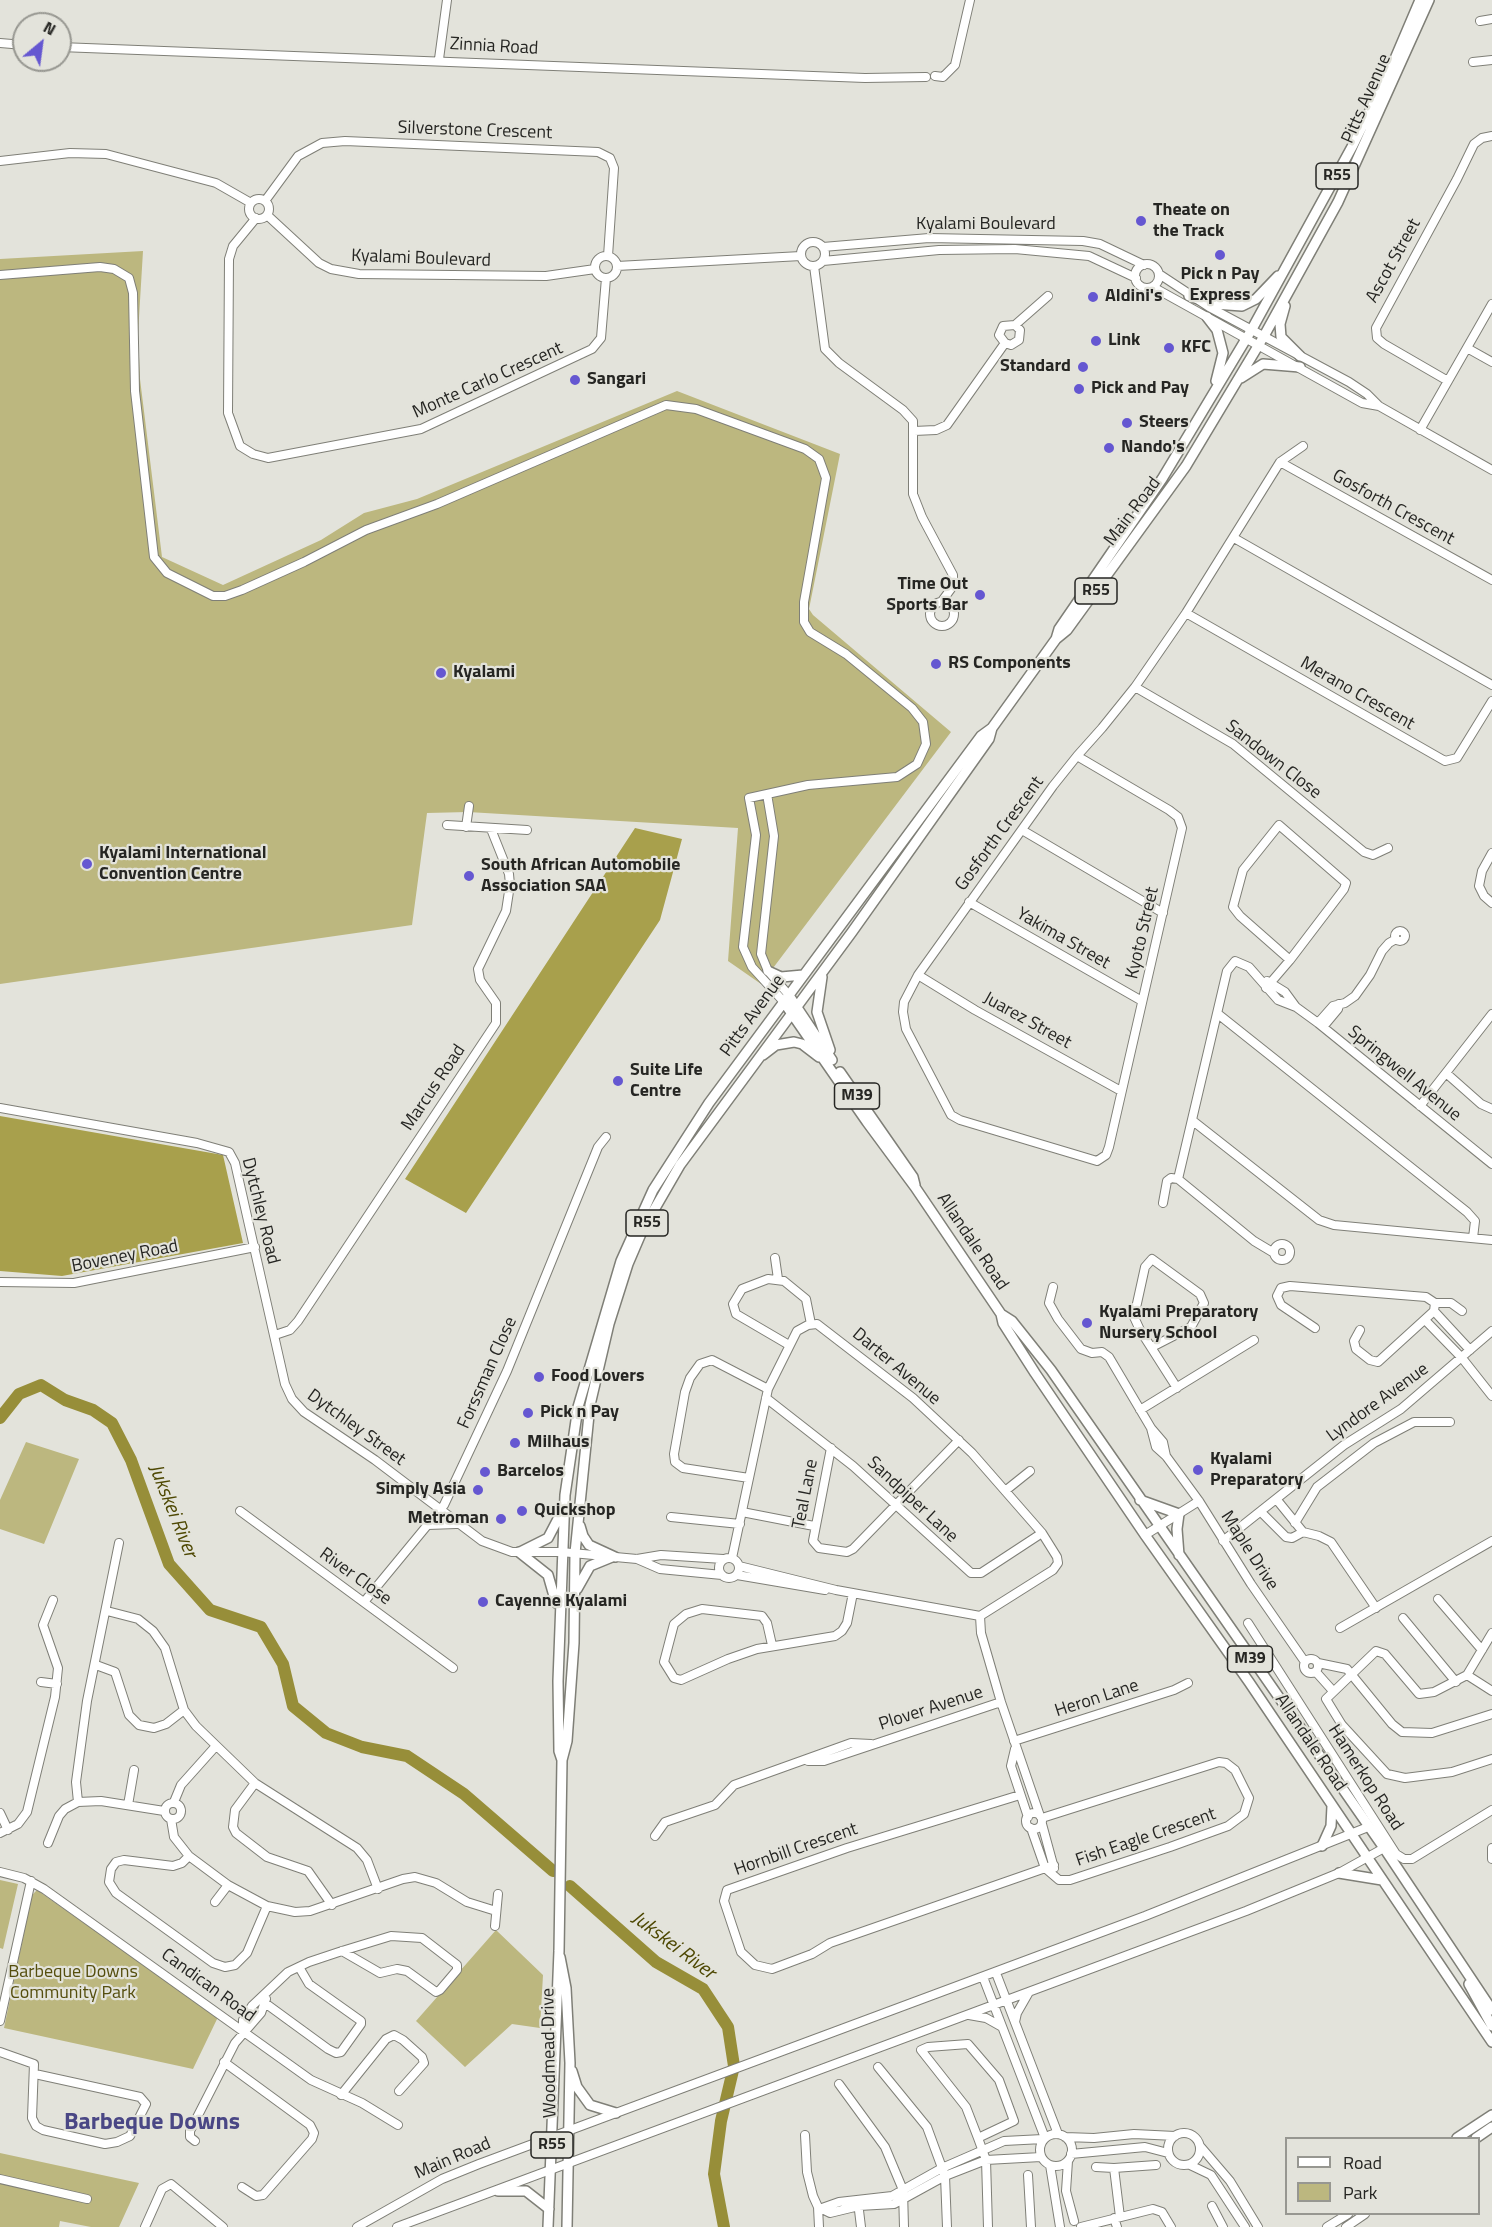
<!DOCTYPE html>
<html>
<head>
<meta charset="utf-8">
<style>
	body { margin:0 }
	#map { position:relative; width:1492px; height:2227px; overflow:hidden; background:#e3e3db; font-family:"Titillium Web",sans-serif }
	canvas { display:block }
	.legend { position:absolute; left:1285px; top:2137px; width:195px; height:78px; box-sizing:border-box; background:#e3e3db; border:2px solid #979791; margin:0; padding:8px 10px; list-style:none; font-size:18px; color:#262623 }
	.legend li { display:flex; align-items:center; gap:12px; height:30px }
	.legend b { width:30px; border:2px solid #979791 }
	.north { position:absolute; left:12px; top:12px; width:60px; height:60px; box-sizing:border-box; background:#e3e3db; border:2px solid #979791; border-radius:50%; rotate:29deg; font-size:16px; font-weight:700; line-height:24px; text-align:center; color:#262623 }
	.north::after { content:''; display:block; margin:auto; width:21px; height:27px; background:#6557d1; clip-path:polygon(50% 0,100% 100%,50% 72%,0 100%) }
</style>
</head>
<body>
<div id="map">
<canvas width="1492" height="2227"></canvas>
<ul class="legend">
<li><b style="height:8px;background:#fff"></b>Road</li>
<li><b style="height:16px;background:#bcb77f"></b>Park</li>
</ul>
<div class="north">N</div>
</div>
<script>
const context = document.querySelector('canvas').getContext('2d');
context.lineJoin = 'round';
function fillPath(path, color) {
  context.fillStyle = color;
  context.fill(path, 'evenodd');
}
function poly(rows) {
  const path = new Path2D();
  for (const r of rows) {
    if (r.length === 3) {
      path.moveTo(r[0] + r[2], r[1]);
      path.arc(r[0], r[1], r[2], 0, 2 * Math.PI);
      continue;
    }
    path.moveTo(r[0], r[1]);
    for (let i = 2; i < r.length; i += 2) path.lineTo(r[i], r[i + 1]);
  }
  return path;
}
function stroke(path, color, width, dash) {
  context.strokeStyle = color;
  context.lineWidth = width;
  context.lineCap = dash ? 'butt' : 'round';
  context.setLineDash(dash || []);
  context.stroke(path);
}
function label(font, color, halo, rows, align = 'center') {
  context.font = font + ' "Titillium Web",sans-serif';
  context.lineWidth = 4.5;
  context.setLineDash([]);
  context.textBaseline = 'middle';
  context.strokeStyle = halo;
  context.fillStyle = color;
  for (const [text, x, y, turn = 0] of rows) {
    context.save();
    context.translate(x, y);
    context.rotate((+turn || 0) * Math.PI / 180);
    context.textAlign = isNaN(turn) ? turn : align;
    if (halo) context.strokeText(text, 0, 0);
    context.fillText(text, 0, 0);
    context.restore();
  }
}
fillPath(poly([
	[143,251,138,334,140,379,162,557,223,585,321,540,364,513,417,499,677,391,840,454,809,609,813,615,951,732,761,984,728,961,738,828,468,812,427,813,412,925,0,984,0,259],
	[26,1442,79,1459,44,1544,0,1529,0,1500],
	[0,1880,18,1884,3,1949,0,1948],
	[37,1890,218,2017,193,2069,4,2028,32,1895],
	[496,1930,543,1975,540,2028,512,2024,465,2067,416,2021],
	[0,2153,139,2183,119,2227,91,2227,60,2221,59,2227,0,2227]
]), '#bcb77f');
fillPath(poly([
	[635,828,682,839,660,920,466,1213,405,1179],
	[0,1116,223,1155,243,1243,62,1276,0,1271]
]), '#a8a04c');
stroke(poly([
	[0,1418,19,1394,41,1385,65,1400,93,1410,112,1423,131,1460,169,1564,210,1610,261,1627,283,1664,293,1706,326,1733,362,1747,407,1756,464,1794,553,1871],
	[570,1886,656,1962,703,1989,728,2027,734,2066,721,2121,714,2174,724,2227]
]), '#978e39', 12);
const minor = poly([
	[1480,21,1492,19],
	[0,43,24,45],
	[60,47,865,78,926,77],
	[439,59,447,0],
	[1473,62,1492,60],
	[935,76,943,77,955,65,970,0],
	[0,161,70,153,106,154,216,183,251,203],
	[259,209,10],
	[265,201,298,156,322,143,345,141,598,152,610,158,614,168,608,256],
	[267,215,319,263,331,269,359,274,546,276,595,269],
	[256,218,233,246,229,259,228,413,240,446,253,454,268,458,421,429,592,349,601,338,606,278],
	[813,254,12],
	[823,247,929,238,1083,241,1100,244,1144,265],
	[606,267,11],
	[823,261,939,250,1015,249,1089,256,1136,278],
	[1147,276,12],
	[617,266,801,256],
	[814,266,825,349,839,363,903,410,913,421,913,494,922,517,953,575,953,586,942,601],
	[1159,274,1209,307,1349,382,1367,394,1379,406,1492,470],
	[0,275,100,267,114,269,129,278,133,293,135,391,154,557,167,573,213,596,225,596,242,590,304,562,366,530,437,504,666,405,696,409,805,449,819,459,826,478,804,602,804,622,810,632,846,654,912,708,923,722,926,744,917,764,897,777,808,785,749,798,756,835,743,947,752,967,783,1001],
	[1153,287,1362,403,1379,406],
	[1015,325,1020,330,1019,340,1011,345,1005,343,999,335,1003,326,1015,325,1048,296],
	[1467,348,1492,362],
	[1448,381,1384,344,1377,338,1376,328,1457,179,1474,144,1482,138,1492,136],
	[1420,430,1492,304],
	[914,431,936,430,947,425,1005,343],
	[1280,462,1492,580],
	[1234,538,1492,685],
	[942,614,12],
	[1186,613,1445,761,1457,758,1492,701],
	[1135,687,1233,744,1364,852,1373,855,1388,848],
	[1077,756,1169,810,1178,817,1182,828,1109,1147,1106,1155,1097,1161,960,1120,951,1115,906,1029,903,1012,904,1002,918,975,1053,786,1077,756,1102,728,1135,687,1186,613,1280,462,1303,446],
	[767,794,774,836,761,954,768,971,788,994],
	[447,825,527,830],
	[466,827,469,806],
	[1022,830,1163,913],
	[1492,853,1482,871,1479,886,1484,896,1492,903],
	[969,902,1142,1001],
	[1400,936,5],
	[918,975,975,1010,1121,1091],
	[1267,981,1285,992,1296,1007],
	[1266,988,1290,960,1344,889,1346,883,1279,825,1243,870,1233,907,1240,916,1290,960],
	[1218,1014,1467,1212,1475,1221,1473,1238],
	[1318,1023,1333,1006,1345,1003,1355,996,1370,975,1382,951,1389,943,1396,939],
	[1323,1027,1338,1009,1339,1004],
	[1446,1073,1481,1104,1492,1109],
	[1420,1106,1492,1014],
	[0,1108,197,1143,229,1152,235,1163,285,1384,292,1399,304,1412,375,1460,482,1541,512,1552,561,1552,637,1559,661,1555,723,1559],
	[1193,1121,1319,1220,1334,1225,1492,1240],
	[1178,1179,1227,971,1235,961,1249,967,1278,1000,1296,1007,1318,1023,1492,1164],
	[1163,1203,1167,1181,1171,1178,1178,1179,1254,1241,1274,1253],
	[1282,1252,8],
	[775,1258,778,1279],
	[0,1282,74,1283,255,1247],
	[1053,1287,1049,1303,1058,1319,1081,1349,1092,1353,1102,1352,1109,1357,1151,1428,1163,1442,1166,1456],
	[1435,1303,1451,1303,1462,1311],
	[1434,1311,1470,1350],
	[1425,1320,1462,1358,1492,1396],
	[1315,1328,1281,1305,1277,1296,1281,1288,1290,1286,1426,1297,1435,1303,1434,1311,1378,1362,1370,1360,1356,1349,1354,1341,1360,1330],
	[275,1335,290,1330,298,1321,496,1023,496,1003,480,980,478,969,506,911,510,885,509,874,491,829],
	[789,1345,736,1314,733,1304,742,1289,768,1279,784,1281,806,1299,811,1324],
	[1152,1347,1191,1327,1204,1303,1200,1294,1152,1259,1145,1267,1134,1317,1140,1330,1177,1388],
	[766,1398,853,1466,971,1573,981,1573,1042,1533],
	[1140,1410,1254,1340],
	[1151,1428,1156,1447,1166,1456,1199,1501,1251,1584,1305,1662],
	[831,1448,813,1541,819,1548,847,1552,853,1549,959,1440],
	[749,1478,683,1468,675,1462,674,1454,685,1392,690,1378,700,1364,712,1360,768,1389],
	[1005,1491,1030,1471],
	[1277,1500,1303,1532],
	[240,1511,453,1668],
	[742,1512,814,1526],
	[1261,1512,1286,1537,1292,1538,1303,1532,1319,1536,1331,1542,1376,1608],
	[671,1517,740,1524],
	[1295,1523,1317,1487,1374,1443,1414,1422,1450,1422],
	[428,1525,456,1524],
	[1145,1535,1199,1501],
	[1223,1541,1344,1445,1401,1409,1492,1331],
	[729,1568,10],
	[732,1558,768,1389,797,1331,808,1325,817,1324,913,1398,972,1453,1042,1533,1057,1557,1058,1563,1053,1570,980,1616],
	[637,1559,660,1569,722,1575],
	[739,1566,836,1590,980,1616],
	[737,1575,825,1590],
	[1438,1599,1482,1650],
	[364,1602,444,1505,507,1371,598,1147,606,1137],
	[107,1611,138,1619,153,1631,165,1648,184,1710,196,1726,255,1783,357,1848,367,1860,378,1889],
	[980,1616,981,1633,1001,1702,1040,1816],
	[1403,1618,1456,1682],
	[1248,1623,1396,1854,1404,1859,1412,1859,1492,1810],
	[1340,1628,1492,1541],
	[1492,1633,1467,1675,1434,1692,1419,1694,1385,1654,1376,1651,1326,1699,1342,1725,1387,1774,1405,1778,1452,1772,1492,1759],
	[772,1645,767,1623,762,1616,702,1609,686,1614,674,1624,664,1662,674,1678,681,1680,728,1659,757,1649,835,1636,842,1631,847,1623,853,1593],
	[1311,1666,7],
	[1318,1663,1347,1669,1392,1724,1402,1732,1432,1733,1492,1714],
	[96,1665,115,1672,129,1715,139,1725,154,1728,166,1724,184,1710],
	[1316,1672,1333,1691],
	[1467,1675,1492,1691],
	[41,1682,57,1684],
	[1014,1741,1174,1690,1188,1683],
	[1015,1749,1011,1766,1028,1817],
	[808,1761,824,1761,1001,1702],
	[255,1783,235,1810,233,1827,236,1833,267,1857,308,1871,332,1905],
	[1020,1795,847,1848,727,1890,724,1901,741,1952,755,1965,772,1969,812,1954,830,1943,1054,1865],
	[78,1802,76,1782,87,1701,119,1543],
	[174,1802,181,1785,215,1747],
	[173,1811,8],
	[128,1805,134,1770],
	[0,1813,8,1830],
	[1034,1821,8],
	[1042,1818,1219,1762,1226,1763,1235,1770,1249,1798,1244,1814,1228,1826,1170,1847,1070,1880,1059,1880,1045,1868],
	[171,1819,174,1837,189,1856,228,1885,267,1906,295,1912,310,1911,403,1879,415,1877,436,1883,467,1902,496,1911],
	[1042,1824,1054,1868],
	[1031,1828,1045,1868],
	[0,1833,18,1824,27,1812,55,1697,58,1668,43,1625,53,1600],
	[655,1836,665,1822,715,1805,734,1785,851,1743,871,1744],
	[48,1843,59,1816,65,1809,78,1802,101,1801,164,1811],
	[1492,1848,1492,1859],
	[189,1856,182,1863,173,1866,124,1860,116,1862,111,1869,109,1882,116,1893,213,1963,225,1967,235,1965,247,1953,267,1906],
	[0,1872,24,1878,44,1889,311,2080,362,2103,398,2125],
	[215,1902,228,1885],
	[495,1926,498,1894],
	[996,1973,1058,2134],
	[983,1977,1045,2138],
	[265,2003,328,2049,336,2053,341,2052,361,2024,361,2021,309,1984,299,1967],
	[969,2015,986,2018,1002,2027],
	[0,2021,31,1881],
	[1015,2022,1017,2013,1029,1992],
	[243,2031,243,2020,252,2006,288,1972,309,1962,342,1951,391,1936,422,1938,457,1965,457,1970,440,1990,436,1992,407,1971,397,1969,380,1973,342,1951],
	[0,2052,34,2064,32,2118,36,2126,43,2130,105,2144,117,2142,130,2136,146,2104,140,2097,35,2074],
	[224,2062,310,2125,314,2133,312,2139,263,2195,256,2196,242,2187],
	[878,2067,927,2127,945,2176,947,2227],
	[839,2084,885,2147,903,2190,904,2227],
	[341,2095,386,2039,394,2035,403,2040,422,2057,424,2063,399,2091],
	[1184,2149,16],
	[1056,2150,16],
	[805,2135,807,2172,813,2196,818,2207,830,2213,859,2206,894,2204,945,2176,986,2160,1041,2157],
	[1065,2137,1094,2138,1134,2134,1175,2136],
	[978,2138,1014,2121,999,2080,968,2044,928,2047,921,2050,966,2107,978,2138,986,2160,988,2227],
	[195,2141,190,2137,190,2131,235,2043,261,2013,266,1999],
	[1200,2146,1230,2181,1258,2227],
	[1071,2154,1145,2147,1168,2153],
	[1068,2161,1066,2191,1074,2221],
	[1050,2165,1060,2227],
	[1190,2165,1211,2175,1245,2227],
	[1096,2167,1114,2168],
	[1028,2175,1031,2227],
	[0,2179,87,2199],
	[858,2202,861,2227],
	[1212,2206,1223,2227],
	[818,2207,819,2227],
	[822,2208,839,2202,892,2196,942,2168,1004,2141,1043,2139],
	[1120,2217,1114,2168,1156,2165],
	[1114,2218,1117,2227],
	[145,2227,162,2189,171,2184,223,2227],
	[357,2227,442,2179,479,2164,1145,1916,1368,1827],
	[397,2227,1246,1911,1339,1873,1384,1848],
	[1081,2227,1153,2209,1162,2212,1171,2227],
	[1327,2227,1348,2214],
	[1346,2227,1365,2214]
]);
const major = poly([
	[1189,296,1214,304,1242,306,1256,299,1278,276],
	[1285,306,1280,324,1281,337,1300,356],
	[1207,317,1217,330,1223,353,1216,381],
	[1241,378,1263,364,1300,367],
	[1056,639,1059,629,1162,479,1252,329,1353,145,1391,68,1420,0],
	[768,971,781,977,803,975],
	[822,977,817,1012,830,1050],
	[788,994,832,1060],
	[783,1001,867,1122,915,1187,1001,1314,1003,1323,1035,1373,1145,1535,1249,1682,1492,2042],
	[763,1055,776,1045,794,1042,802,1044,819,1057],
	[840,1072,913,1177,915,1185],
	[1001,1314,1012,1321,1051,1370,1384,1848,1492,2010],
	[1140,1500,1179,1514,1177,1529,1179,1555],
	[580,1526,583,1536,589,1545,615,1557],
	[519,1552,548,1575,556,1603],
	[520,1552,548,1538,560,1515],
	[577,1589,590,1566,612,1557],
	[562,1760,567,1741,574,1643,575,1553,590,1405,609,1324,628,1264,643,1229,680,1165,852,932,989,739,992,728],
	[1322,1846,1331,1826,1332,1806],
	[1339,1873,1382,1880],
	[560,1957,566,1988,570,2063,567,2227],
	[1469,1984,1492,2026],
	[572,2071,577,2087,590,2105,616,2113],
	[1457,2138,1492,2115],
	[1476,2138,1492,2127],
	[498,2191,526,2191,549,2209],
	[548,2227,559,1951,562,1760,559,1751,558,1681,565,1495,578,1407,621,1261,653,1190,709,1103,981,736,992,728,1056,639,1067,630,1186,466,1264,336,1338,202,1429,0]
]);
stroke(minor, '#7f7f77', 10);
stroke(major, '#7f7f77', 12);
stroke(minor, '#fff', 8);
stroke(major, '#fff', 9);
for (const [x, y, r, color] of [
	[1141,221,6,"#6557d1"],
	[1220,255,6,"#6557d1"],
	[1093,297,6,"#6557d1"],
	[1096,341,6,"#6557d1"],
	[1169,348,6,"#6557d1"],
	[1083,367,6,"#6557d1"],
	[575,380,6,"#6557d1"],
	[1079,389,6,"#6557d1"],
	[1127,423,6,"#6557d1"],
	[1109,448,6,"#6557d1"],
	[980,595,6,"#6557d1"],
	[936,664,6,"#6557d1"],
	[441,673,6,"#6557d1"],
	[87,864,6,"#6557d1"],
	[469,876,6,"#6557d1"],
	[618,1081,6,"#6557d1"],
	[1087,1323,6,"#6557d1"],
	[539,1377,6,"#6557d1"],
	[528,1413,6,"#6557d1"],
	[515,1443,6,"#6557d1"],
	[1198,1470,6,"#6557d1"],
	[485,1472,6,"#6557d1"],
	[478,1490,6,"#6557d1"],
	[522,1511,6,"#6557d1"],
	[501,1519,6,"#6557d1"],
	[483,1602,6,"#6557d1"]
]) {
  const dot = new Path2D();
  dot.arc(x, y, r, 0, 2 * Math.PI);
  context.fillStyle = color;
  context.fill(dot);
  stroke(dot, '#e3e3db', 2);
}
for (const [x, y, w] of [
	[1337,176,42],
	[1096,591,42],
	[857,1096,45],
	[647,1223,42],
	[1250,1659,45],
	[552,2145,42]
]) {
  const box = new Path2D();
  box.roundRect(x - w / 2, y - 13, w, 26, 4.5);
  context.fillStyle = '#e3e3db';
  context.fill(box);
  stroke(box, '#262623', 1.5);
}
label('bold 16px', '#262623', null, [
	["R55",1337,176],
	["R55",1096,591],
	["M39",857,1096],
	["R55",647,1223],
	["M39",1250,1659],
	["R55",552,2145]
]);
label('18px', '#262623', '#e3e3db', [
	["Zinnia Road",494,47,3],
	["Pitts Avenue",1367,99,-66],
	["Silverstone Crescent",475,131,2],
	["Kyalami Boulevard",986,225],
	["Kyalami Boulevard",421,259,2],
	["Ascot Street",1394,261,-61],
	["Monte Carlo Crescent",488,381,-24],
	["Gosforth Crescent",1393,508,29],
	["Main Road",1133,512,-53],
	["Merano Crescent",1357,694,30],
	["Sandown Close",1273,760,38],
	["Gosforth Crescent",1000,834,-54],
	["Kyoto Street",1143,933,-77],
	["Yakima Street",1063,939,30],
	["Pitts Avenue",753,1016,-54],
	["Juarez Street",1027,1021,29],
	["Springwell Avenue",1404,1074,39],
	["Marcus Road",434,1088,-56],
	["Dytchley Road",260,1211,76],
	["Allandale Road",972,1242,56],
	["Boveney Road",125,1257,-11],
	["Darter Avenue",896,1367,40],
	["Forssman Close",488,1373,-66],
	["Lyndore Avenue",1378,1403,-36],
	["Dytchley Street",356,1428,36],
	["Teal Lane",806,1494,-79],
	["Sandpiper Lane",912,1500,43],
	["Maple Drive",1249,1551,57],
	["River Close",355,1577,36],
	["Heron Lane",1097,1699,-18],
	["Plover Avenue",931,1709,-18],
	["Allandale Road",1310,1743,56],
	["Hamerkop Road",1365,1778,57],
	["Fish Eagle Crescent",1146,1838,-19],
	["Hornbill Crescent",796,1850,-19],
	["Candican Road",208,1986,36],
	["Woodmead Drive",550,2053,-91],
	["Main Road",453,2159,-23]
]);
label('bold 18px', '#262623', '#e3e3db', [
	["Theate on",1153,211],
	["the Track",1153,232],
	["Pick n Pay",1220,275,"center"],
	["Express",1220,296,"center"],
	["Aldini's",1105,297],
	["Link",1108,341],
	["KFC",1181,348],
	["Standard",1071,367,"right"],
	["Sangari",587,380],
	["Pick and Pay",1091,389],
	["Steers",1139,423],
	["Nando's",1121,448],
	["Time Out",968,585,"right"],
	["Sports Bar",968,606,"right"],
	["RS Components",948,664],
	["Kyalami",453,673],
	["Kyalami International",99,854],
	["Convention Centre",99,875],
	["South African Automobile",481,866],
	["Association SAA",481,887],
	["Suite Life",630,1071],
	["Centre",630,1092],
	["Kyalami Preparatory",1099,1313],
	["Nursery School",1099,1334],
	["Food Lovers",551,1377],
	["Pick n Pay",540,1413],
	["Milhaus",527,1443],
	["Kyalami",1210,1460],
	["Preparatory",1210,1481],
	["Barcelos",497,1472],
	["Simply Asia",466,1490,"right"],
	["Quickshop",534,1511],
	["Metroman",489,1519,"right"],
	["Cayenne Kyalami",495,1602]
], 'left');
label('18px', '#554e0d', '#e3e3db', [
	["Barbeque Downs",73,1973],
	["Community Park",73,1994]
]);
label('italic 20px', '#4e4803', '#e3e3db', [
	["Jukskei River",172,1511,68],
	["Jukskei River",673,1946,37]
]);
label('bold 24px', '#4a4785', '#e3e3db', [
	["Barbeque Downs",152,2123]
]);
</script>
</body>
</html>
